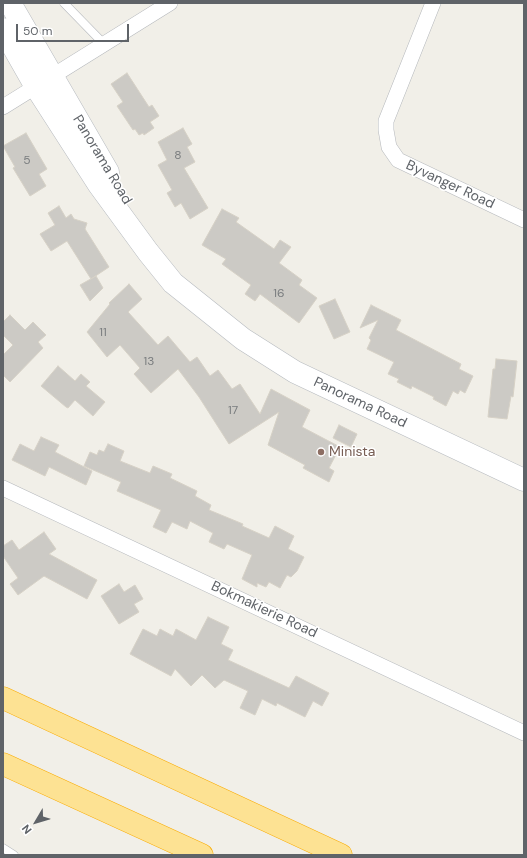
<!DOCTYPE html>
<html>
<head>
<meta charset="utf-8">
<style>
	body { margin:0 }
	#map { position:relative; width:527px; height:858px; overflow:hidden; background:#f1efe8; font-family:"DM Sans",sans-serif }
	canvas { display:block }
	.frame { position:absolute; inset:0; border:4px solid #5f6368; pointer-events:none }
	.north { position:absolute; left:16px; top:802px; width:40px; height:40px; -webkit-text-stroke:3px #fff; paint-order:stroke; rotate:232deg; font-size:11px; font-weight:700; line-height:16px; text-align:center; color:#5f6368 }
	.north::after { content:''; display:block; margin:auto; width:14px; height:18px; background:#5f6368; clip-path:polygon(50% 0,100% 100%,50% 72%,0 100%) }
	.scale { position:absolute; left:16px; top:24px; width:113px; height:18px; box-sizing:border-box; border:2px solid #5f6368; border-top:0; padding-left:5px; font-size:12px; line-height:14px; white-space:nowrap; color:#5f6368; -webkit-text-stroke:3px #fff; paint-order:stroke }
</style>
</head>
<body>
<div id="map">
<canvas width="527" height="858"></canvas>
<div class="frame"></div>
<div class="north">N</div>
<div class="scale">50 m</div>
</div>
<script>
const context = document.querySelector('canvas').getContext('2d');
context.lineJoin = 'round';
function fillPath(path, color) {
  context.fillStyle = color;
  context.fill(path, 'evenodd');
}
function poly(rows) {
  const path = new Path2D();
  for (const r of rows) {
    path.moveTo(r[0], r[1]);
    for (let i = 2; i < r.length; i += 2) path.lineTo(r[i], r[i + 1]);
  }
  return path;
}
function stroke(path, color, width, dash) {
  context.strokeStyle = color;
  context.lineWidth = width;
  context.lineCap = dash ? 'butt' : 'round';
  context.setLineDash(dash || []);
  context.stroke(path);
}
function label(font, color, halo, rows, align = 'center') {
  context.font = font + ' "DM Sans",sans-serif';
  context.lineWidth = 3;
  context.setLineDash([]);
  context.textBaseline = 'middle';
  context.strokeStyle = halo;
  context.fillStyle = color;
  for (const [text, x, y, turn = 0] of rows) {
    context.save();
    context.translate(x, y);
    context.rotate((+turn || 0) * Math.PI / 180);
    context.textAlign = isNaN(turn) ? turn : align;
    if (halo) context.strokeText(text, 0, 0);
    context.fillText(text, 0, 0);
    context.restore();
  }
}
const building = poly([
	[127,73,149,107,152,105,159,116,150,122,154,128,144,135,143,133,139,135,135,129,133,130,117,106,123,102,111,84,127,73],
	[183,128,192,144,187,147,195,162,184,168,208,208,190,219,181,203,175,207,167,193,172,190,158,165,167,160,158,142,183,128],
	[26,133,47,169,39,174,46,186,30,196,13,168,15,167,3,146,26,133],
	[59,206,66,218,71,214,74,219,87,223,85,229,109,267,91,279,67,241,51,251,40,234,55,225,48,213,59,206],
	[222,209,239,218,236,222,274,249,280,240,291,247,279,263,302,280,299,285,317,298,299,323,260,294,255,301,245,294,251,285,222,264,226,259,202,245,222,209],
	[96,276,103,288,90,301,80,285,96,276],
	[129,284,142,299,128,312,158,345,168,336,190,362,197,357,210,376,218,370,232,389,240,384,260,414,271,389,310,410,302,427,340,447,329,468,334,471,329,482,303,468,305,465,268,445,279,412,229,444,199,397,178,369,151,393,134,374,140,368,120,345,107,357,87,332,110,304,109,303,129,284],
	[335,299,350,332,334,339,319,306,335,299],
	[371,305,401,320,396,330,461,364,459,369,473,376,465,393,460,390,458,394,453,391,446,406,433,399,434,397,412,386,411,389,397,382,399,379,388,374,394,362,367,349,371,340,369,338,378,320,360,328,371,305],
	[10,315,25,330,33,322,46,335,38,342,43,348,10,382,3,375,3,355,13,345,3,335,3,322,10,315],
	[496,359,517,361,513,397,511,396,507,419,488,417,493,369,495,369,496,359],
	[58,366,75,381,81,374,90,382,86,386,105,402,93,416,75,400,68,408,66,407,41,386,58,366],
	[339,425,357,434,351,447,333,438,339,425],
	[41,437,59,445,55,452,92,471,86,485,49,467,45,476,12,460,20,444,34,451,41,437],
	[108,444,124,451,120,461,150,473,153,466,172,474,170,478,197,491,195,496,211,505,209,510,243,524,242,526,269,538,275,526,294,536,288,549,304,557,297,571,291,577,287,575,280,588,269,582,266,587,257,583,257,587,242,579,252,555,227,544,224,549,209,542,213,533,190,521,187,529,172,522,166,533,153,527,161,510,117,491,121,482,84,466,90,452,97,455,99,450,104,452,108,444],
	[44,532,56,549,49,554,97,580,87,599,44,576,18,595,10,584,18,578,3,556,3,546,12,540,19,550,44,532],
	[119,584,124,592,135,585,143,599,134,604,139,612,119,624,101,596,119,584],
	[208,617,229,627,221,644,233,650,228,660,289,688,296,676,329,693,322,706,313,701,305,717,277,703,276,706,262,699,255,715,240,708,248,691,224,680,215,688,202,675,191,686,175,669,171,676,130,654,143,629,157,636,160,629,173,636,176,629,196,640,208,617]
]);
fillPath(building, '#cccac5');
stroke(building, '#d6d1c6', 1);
const lane = poly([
	[64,3,104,44],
	[3,848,14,855]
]);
const street = poly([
	[433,3,386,121,386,130,389,147,398,160,524,220],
	[3,107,170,3],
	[3,488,524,733]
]);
const secondary = poly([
	[10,3,108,172],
	[3,29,36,87,99,185,148,252,173,283,243,339,295,372,524,480]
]);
const highway = poly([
	[3,698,341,855],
	[3,764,202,855]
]);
stroke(lane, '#b5b8bc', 9);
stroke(street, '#b5b8bc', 16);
stroke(secondary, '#b6babf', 23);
stroke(highway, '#f9ab00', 23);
stroke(lane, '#fff', 8);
stroke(street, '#fff', 15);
stroke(secondary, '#fff', 22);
stroke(highway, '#fde293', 22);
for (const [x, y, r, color] of [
	[321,452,4,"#8d6e63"]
]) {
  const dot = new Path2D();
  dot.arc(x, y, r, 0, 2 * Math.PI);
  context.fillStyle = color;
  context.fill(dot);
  stroke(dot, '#fff', 1.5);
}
label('12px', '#7a7d7f', null, [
	["8",178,156],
	["5",27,161],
	["16",279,294],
	["11",103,333],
	["13",149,362],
	["17",233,411]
]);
label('14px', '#5f6368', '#fff', [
	["Panorama Road",102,160,59],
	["Byvanger Road",450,185,25],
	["Panorama Road",360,403,25],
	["Bokmakierie Road",264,610,25]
]);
label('14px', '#785e54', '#fff', [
	["Minista",329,452]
], 'left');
</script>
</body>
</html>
